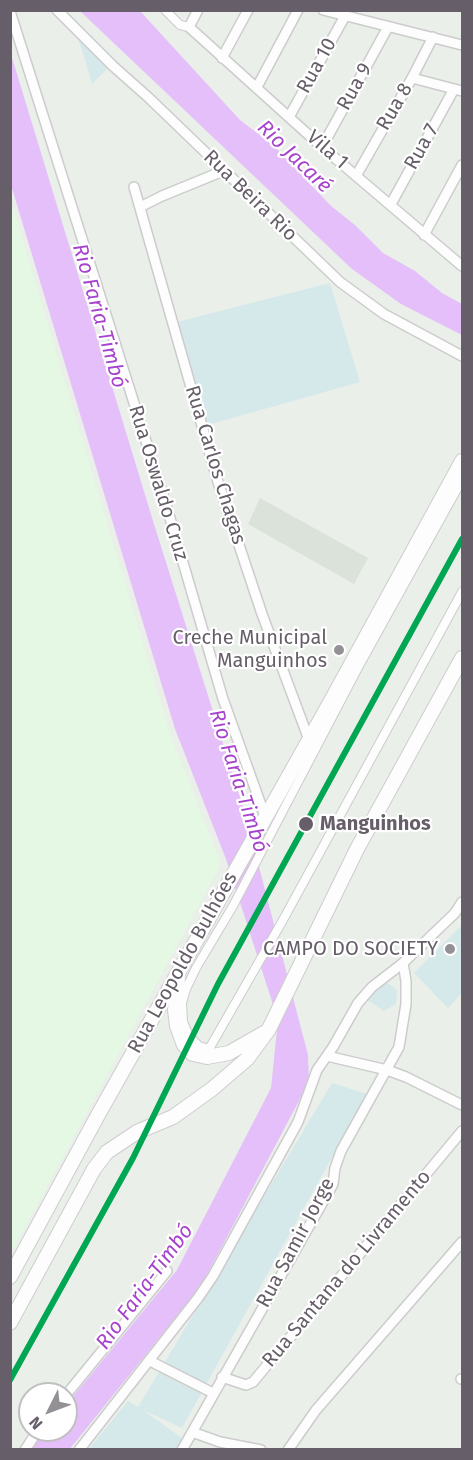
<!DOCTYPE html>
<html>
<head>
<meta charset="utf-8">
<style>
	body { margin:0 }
	#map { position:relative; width:473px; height:1460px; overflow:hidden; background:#eaefea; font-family:"Fira Sans",sans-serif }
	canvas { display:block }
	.frame { position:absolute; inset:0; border:12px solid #665e68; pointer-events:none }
	.north { position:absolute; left:18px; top:1382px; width:60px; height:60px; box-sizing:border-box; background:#fff; border:2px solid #c2bfc3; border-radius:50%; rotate:228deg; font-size:16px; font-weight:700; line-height:24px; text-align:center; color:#665e68 }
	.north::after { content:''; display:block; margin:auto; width:21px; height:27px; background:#949196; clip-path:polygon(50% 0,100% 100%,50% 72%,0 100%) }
</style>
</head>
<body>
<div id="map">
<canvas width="473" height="1460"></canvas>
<div class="frame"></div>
<div class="north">N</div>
</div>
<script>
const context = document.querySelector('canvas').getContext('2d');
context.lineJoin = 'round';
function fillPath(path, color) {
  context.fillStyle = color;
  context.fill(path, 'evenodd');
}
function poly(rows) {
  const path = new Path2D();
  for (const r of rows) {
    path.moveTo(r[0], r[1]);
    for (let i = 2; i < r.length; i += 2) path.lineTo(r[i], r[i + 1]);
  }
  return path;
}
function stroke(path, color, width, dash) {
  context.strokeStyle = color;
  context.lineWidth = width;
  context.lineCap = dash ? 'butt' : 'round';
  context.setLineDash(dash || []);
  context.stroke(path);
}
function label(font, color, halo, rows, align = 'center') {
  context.font = font + ' "Fira Sans",sans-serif';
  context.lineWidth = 4.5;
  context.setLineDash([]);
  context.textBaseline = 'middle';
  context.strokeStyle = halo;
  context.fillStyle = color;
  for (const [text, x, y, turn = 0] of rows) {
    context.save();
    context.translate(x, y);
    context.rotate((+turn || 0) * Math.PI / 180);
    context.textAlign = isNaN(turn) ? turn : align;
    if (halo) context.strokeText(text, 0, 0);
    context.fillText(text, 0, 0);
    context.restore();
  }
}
fillPath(poly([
	[11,201,170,734,221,864,11,1253]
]), '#e4f8e4');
fillPath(poly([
	[260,498,368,558,354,584,248,524]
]), '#dae2d9');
fillPath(poly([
	[78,39,108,68,92,84,84,56],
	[330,283,360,382,204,426,173,323],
	[462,925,462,993,448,1008,414,973],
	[384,980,397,990,396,1004,384,1011,368,1000],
	[332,1083,367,1094,182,1428,143,1410,186,1441,181,1449,88,1450,128,1401,138,1407]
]), '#d5e8ea');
fillPath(poly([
	[80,11,140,11,240,120,274,146,331,206,355,225,383,253,415,271,442,293,462,304,462,335,401,304,352,269],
	[10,51,153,521,245,813,308,1055,309,1082,201,1286,69,1450,30,1449,45,1430,66,1430,66,1405,177,1270,271,1088,278,1020,226,859,175,729,11,185]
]), '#e4bff9');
const pedestrian = poly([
	[165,10,180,25,189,27],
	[462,480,360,664,233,906,196,968,186,989,182,1003,183,1022,189,1036,199,1046,209,1049,283,920,462,592]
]);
const minor = poly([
	[57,10,113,66,149,98,340,282,384,314,462,356],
	[198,10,189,27,322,147,462,266],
	[323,10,462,45],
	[10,11,165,501,223,699,265,816],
	[222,58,248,10],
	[412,78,462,91],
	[257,87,298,10],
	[289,117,345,16],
	[322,147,388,27],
	[356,176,412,78,433,37],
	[134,187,218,482,262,614,309,740],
	[391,204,454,89],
	[140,207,162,196,223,171],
	[424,235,462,165],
	[327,1056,387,1070,406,1077,462,1105],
	[150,1361,213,1393],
	[222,1377,246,1385,253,1382,462,1131],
	[461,1379,462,1379],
	[66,1395,167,1271],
	[192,1432,220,1442,261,1450],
	[25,1450,38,1430],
	[79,1450,198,1298,213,1276,298,1122,317,1070,333,1047,358,1003,372,987,403,963,455,913,462,902],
	[182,1450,333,1184,335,1168,341,1151,399,1047,406,1004,406,981,403,963],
	[288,1450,316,1410,462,1242]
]);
const secondary = poly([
	[178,979,175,1010,177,1026,184,1045,193,1054,207,1057,229,1053,264,1033],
	[10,1277,98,1115,331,701,462,461],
	[10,1323,94,1169,107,1152,137,1132,173,1117,212,1089,247,1059,269,1029,357,849,462,658]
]);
stroke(pedestrian, '#ccc', 10);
stroke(minor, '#ccc', 12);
stroke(secondary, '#cecdce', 16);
stroke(pedestrian, '#fcfdfc', 8);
stroke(minor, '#fcfdfc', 9);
stroke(secondary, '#fcfdfc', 14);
stroke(poly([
	[10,1380,133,1158,218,984,462,539]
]), '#00a651', 6);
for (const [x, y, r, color] of [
	[339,650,6,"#949196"],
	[306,824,8,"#665e68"],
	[450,949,6,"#949196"]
]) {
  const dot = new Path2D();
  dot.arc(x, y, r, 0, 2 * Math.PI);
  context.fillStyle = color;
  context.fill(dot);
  stroke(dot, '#fff', 2);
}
label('20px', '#665e68', '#fff', [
	["Rua 10",317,66,-61],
	["Rua 9",355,87,-61],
	["Rua 8",395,107,-60],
	["Rua 7",422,147,-61],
	["Vila 1",327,150,41],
	["Rua Beira Rio",250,196,44],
	["Rua Carlos Chagas",215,465,73],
	["Rua Oswaldo Cruz",158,483,73],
	["Rua Leopoldo Bulhões",183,963,-61],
	["Rua Samir Jorge",296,1243,-62],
	["Rua Santana do Livramento",347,1269,-50]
]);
label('20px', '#665e68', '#fff', [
	["Creche Municipal",327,638],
	["Manguinhos",327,661],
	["CAMPO DO SOCIETY",438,949]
], 'right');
label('bold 20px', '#665e68', '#fff', [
	["Manguinhos",320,824]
], 'left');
label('italic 21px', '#a642cd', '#fff', [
	["Rio Jacaré",294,157,44],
	["Rio Faria-Timbó",99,316,74],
	["Rio Faria-Timbó",238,781,72],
	["Rio Faria-Timbó",145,1287,-54]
]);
</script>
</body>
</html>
